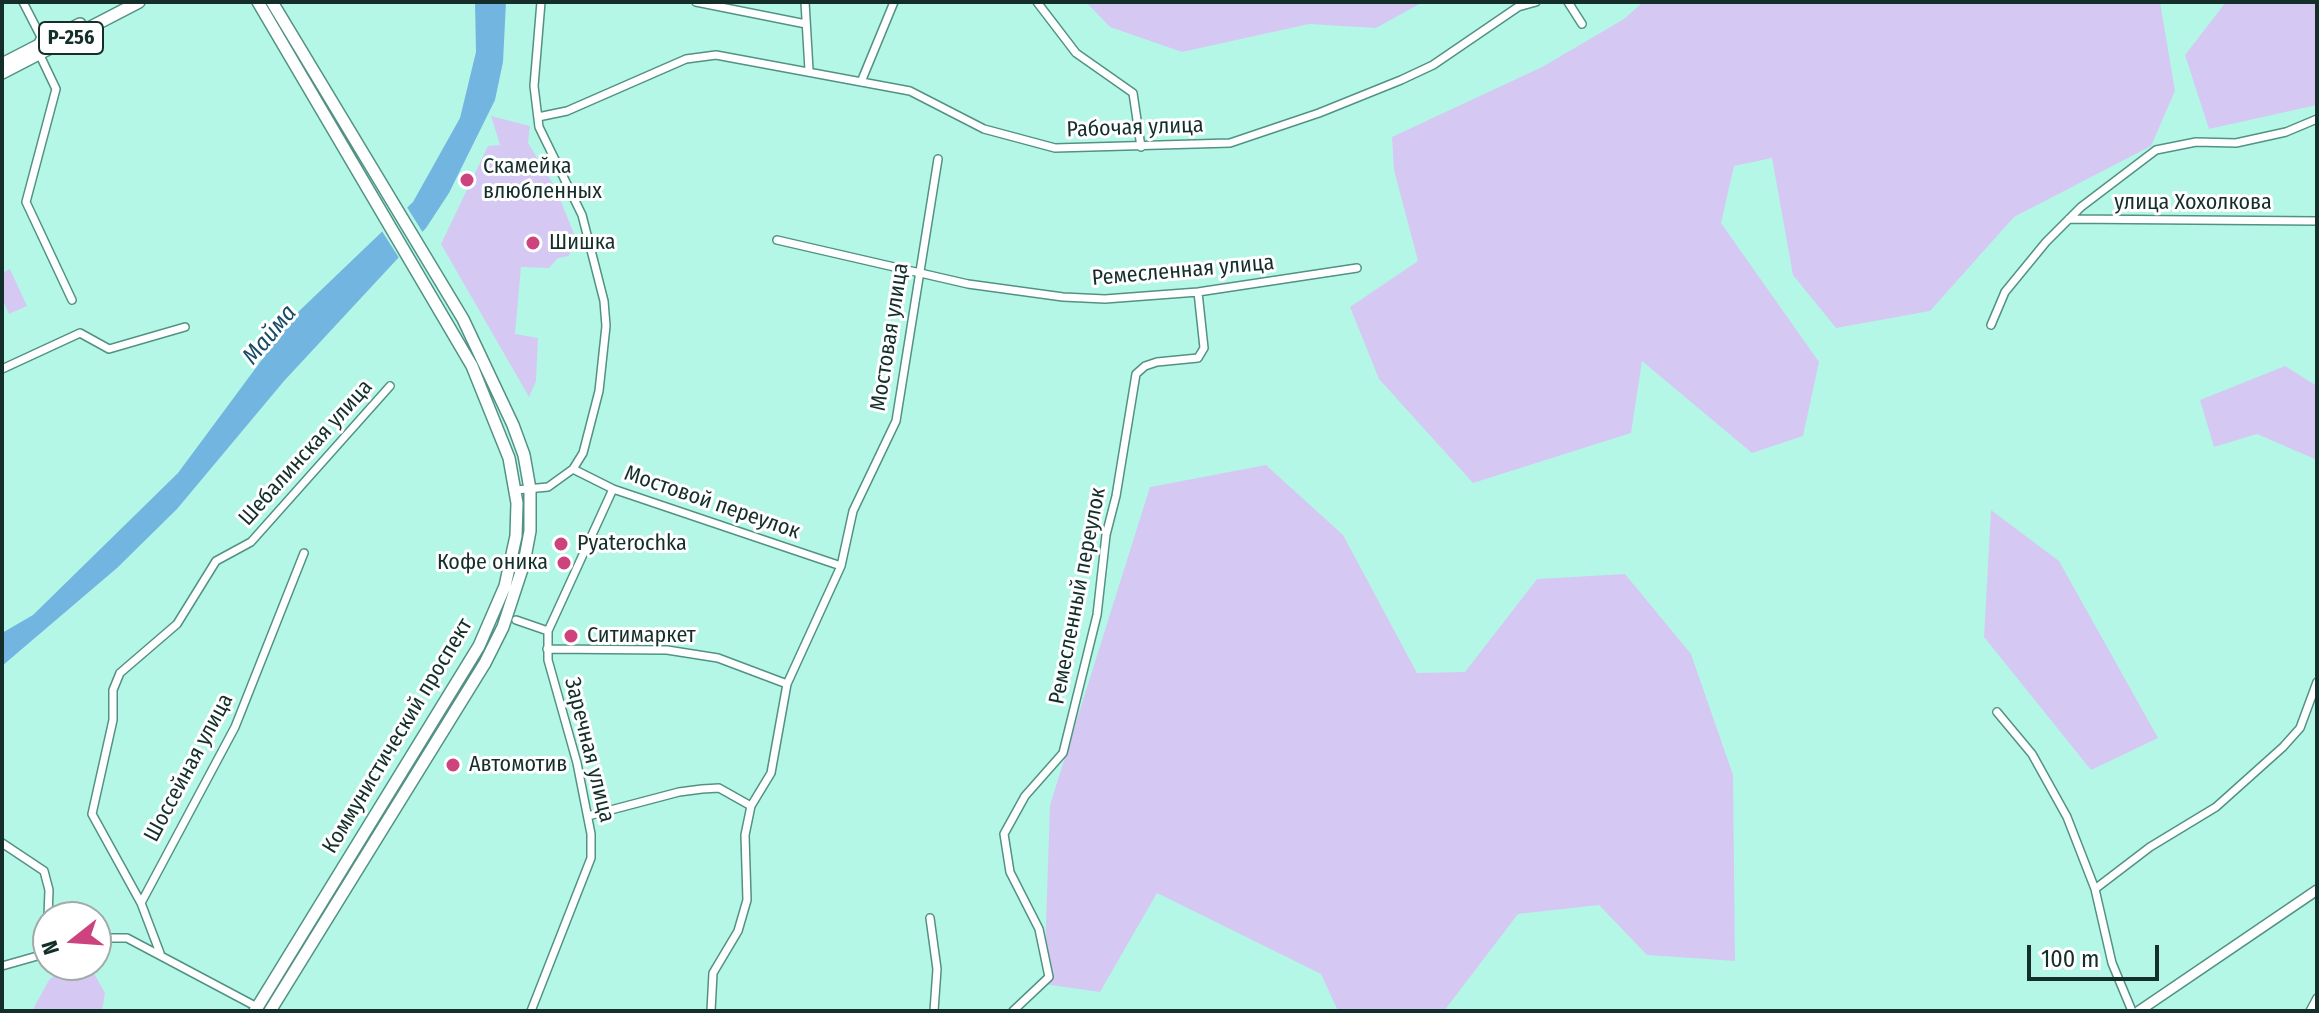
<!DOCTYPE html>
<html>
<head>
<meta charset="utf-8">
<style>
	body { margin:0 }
	#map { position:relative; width:2319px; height:1013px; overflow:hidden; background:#b5f7e7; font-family:"Fira Sans Condensed",sans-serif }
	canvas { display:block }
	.frame { position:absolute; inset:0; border:4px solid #142e29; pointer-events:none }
	.north { position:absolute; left:32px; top:901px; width:80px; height:80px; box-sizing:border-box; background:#fff; border:2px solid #a1aba9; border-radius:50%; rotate:253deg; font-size:22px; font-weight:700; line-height:32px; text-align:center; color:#142e29 }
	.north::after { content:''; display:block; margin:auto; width:28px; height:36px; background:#cd437d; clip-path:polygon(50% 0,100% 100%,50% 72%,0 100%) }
	.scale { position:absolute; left:2027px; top:945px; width:132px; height:36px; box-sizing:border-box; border:4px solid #142e29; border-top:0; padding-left:10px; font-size:24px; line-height:28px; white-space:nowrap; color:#142e29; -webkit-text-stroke:6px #fff; paint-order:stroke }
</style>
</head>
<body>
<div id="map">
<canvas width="2319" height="1013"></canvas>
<div class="frame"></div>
<div class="north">N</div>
<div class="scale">100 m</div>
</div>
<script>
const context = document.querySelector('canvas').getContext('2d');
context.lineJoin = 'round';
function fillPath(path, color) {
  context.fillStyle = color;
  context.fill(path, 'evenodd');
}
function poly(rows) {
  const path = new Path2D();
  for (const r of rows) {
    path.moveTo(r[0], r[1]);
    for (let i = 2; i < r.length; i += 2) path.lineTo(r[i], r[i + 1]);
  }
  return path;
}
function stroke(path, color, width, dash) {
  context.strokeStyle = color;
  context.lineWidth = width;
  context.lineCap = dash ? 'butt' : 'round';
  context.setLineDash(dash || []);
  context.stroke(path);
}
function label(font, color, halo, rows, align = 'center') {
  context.font = font + ' "Fira Sans Condensed",sans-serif';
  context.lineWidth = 6;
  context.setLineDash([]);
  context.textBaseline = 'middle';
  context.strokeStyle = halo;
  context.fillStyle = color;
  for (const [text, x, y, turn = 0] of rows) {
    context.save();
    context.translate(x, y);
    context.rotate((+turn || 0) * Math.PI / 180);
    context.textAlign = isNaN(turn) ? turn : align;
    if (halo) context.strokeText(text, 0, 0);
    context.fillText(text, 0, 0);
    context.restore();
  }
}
fillPath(poly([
	[1086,2,1423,2,1376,28,1309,24,1182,52,1110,27],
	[1643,2,2160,2,2175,91,2151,146,2014,217,1930,311,1836,328,1793,275,1772,158,1734,166,1721,223,1819,362,1803,436,1752,453,1642,361,1631,433,1473,483,1379,379,1350,307,1418,261,1394,170,1392,137,1542,67,1624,19],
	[2226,2,2317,2,2317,105,2209,129,2185,55],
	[491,116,530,126,528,143,555,187,574,234,569,256,558,258,549,268,521,267,515,334,538,338,536,381,529,397,441,244,488,146,500,145],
	[10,269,27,306,9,314,2,298,2,273],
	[2285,366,2317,386,2317,460,2257,434,2214,447,2200,400],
	[1266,465,1343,535,1417,673,1465,672,1537,579,1625,574,1691,654,1733,775,1735,961,1647,955,1599,905,1518,914,1444,1011,1338,1011,1321,974,1157,893,1100,992,1044,984,1050,805,1150,487],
	[1991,510,2059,561,2158,738,2091,770,1984,637],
	[80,966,95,975,105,993,102,1011,32,1011,49,980,65,967]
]), '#d5c9f3');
fillPath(poly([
	[475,2,506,2,503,62,495,100,449,193,426,228,284,381,177,509,117,568,2,666,2,633,33,615,178,473,295,315,413,202,460,118,476,52]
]), '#72b5e0');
fillPath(poly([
	[405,204,425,236,401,261,380,228]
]), '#b5f7e7');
const minor = poly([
	[23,2,41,37,36,47,56,89,26,202,72,300],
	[696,2,806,24],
	[805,2,809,70],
	[1037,2,1076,53,1133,93,1141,147],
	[1568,2,1582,24],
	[861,82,894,2],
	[538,117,567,111,686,59,716,55,910,91,984,129,1055,148,1230,143,1319,113,1401,80,1433,65,1518,7,1536,2],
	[2069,219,2317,221],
	[777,240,968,284,1063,297,1105,299,1198,292,1357,268],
	[1991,325,2005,292,2046,242,2081,207,2156,150,2196,142,2236,143,2286,132,2317,119],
	[2,369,80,333,109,349,185,327],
	[573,469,613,489,841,566],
	[516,490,548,487,573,469,583,453,599,391,606,326,604,301,582,215,539,127,534,86,541,2],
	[516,620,548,631,613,489],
	[547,649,667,650,718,658,787,684],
	[1997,712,2032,754,2067,817,2095,889,2112,963,2132,1011],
	[588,816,679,792,702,789,719,788,751,806],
	[2,843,44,871,49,890,48,917],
	[2095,889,2150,847,2216,807,2283,747,2300,728,2317,682],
	[141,903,92,814,113,720,113,690,120,673,177,624,216,561,251,542,390,386],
	[930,918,937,969,934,1011],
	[96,938,127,938,257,1007],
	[160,953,141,903,235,727,304,553],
	[47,954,48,923],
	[2,966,48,953],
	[531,1011,591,858,591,834,577,763,548,660,548,631],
	[711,1011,713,973,738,931,747,900,745,835,751,806,771,773,787,684,841,566,853,511,896,421,938,159],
	[1013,1011,1049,977,1039,929,1010,872,1004,834,1025,796,1063,753,1097,615,1106,535,1116,496,1136,374,1145,366,1157,362,1198,358,1204,348,1198,292],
	[2310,1011,2317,998]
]);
const tertiary = poly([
	[2139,1011,2317,890]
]);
const primary = poly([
	[2,64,80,24],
	[2,73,139,2],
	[255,1011,479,646,505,586,516,536,517,503,509,458,472,366,258,2],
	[270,1011,485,663,503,627,524,563,530,531,530,489,524,455,513,425,463,319,272,2]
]);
stroke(minor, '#529284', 10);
stroke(tertiary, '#529284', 12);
stroke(primary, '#529284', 14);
stroke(minor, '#fff', 7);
stroke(tertiary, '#fff', 9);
stroke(primary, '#fff', 11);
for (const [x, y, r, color] of [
	[467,180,8,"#cd437d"],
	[533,243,8,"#cd437d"],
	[561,544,8,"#cd437d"],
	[564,563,8,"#cd437d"],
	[571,636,8,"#cd437d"],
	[453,765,8,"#cd437d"]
]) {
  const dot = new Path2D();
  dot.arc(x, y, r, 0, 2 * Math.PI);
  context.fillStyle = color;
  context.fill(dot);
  stroke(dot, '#fff', 3);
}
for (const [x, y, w] of [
	[71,38,64]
]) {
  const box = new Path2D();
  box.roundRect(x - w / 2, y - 16, w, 32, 6);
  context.fillStyle = '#fff';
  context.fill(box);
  stroke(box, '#142e29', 2);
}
label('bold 20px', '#142e29', null, [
	["Р-256",71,38]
]);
label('22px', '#142e29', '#fff', [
	["Рабочая улица",1135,128,-2],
	["улица Хохолкова",2193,203],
	["Ремесленная улица",1183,271,-5],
	["Мостовая улица",890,337,-81],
	["Шебалинская улица",306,453,-48],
	["Мостовой переулок",712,503,19],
	["Ремесленный переулок",1078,596,-79],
	["Коммунистический проспект",398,736,-59],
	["Заречная улица",589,750,76],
	["Шоссейная улица",189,768,-62]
]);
label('22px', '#142e29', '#fff', [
	["Скамейка",483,167],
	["влюбленных",483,192],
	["Шишка",549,243],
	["Pyaterochka",577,544],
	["Кофе оника",548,563,"right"],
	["Ситимаркет",587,636],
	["Автомотив",469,765]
], 'left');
label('italic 24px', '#194c6a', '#fff', [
	["Майма",270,335,-50]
]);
</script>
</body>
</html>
